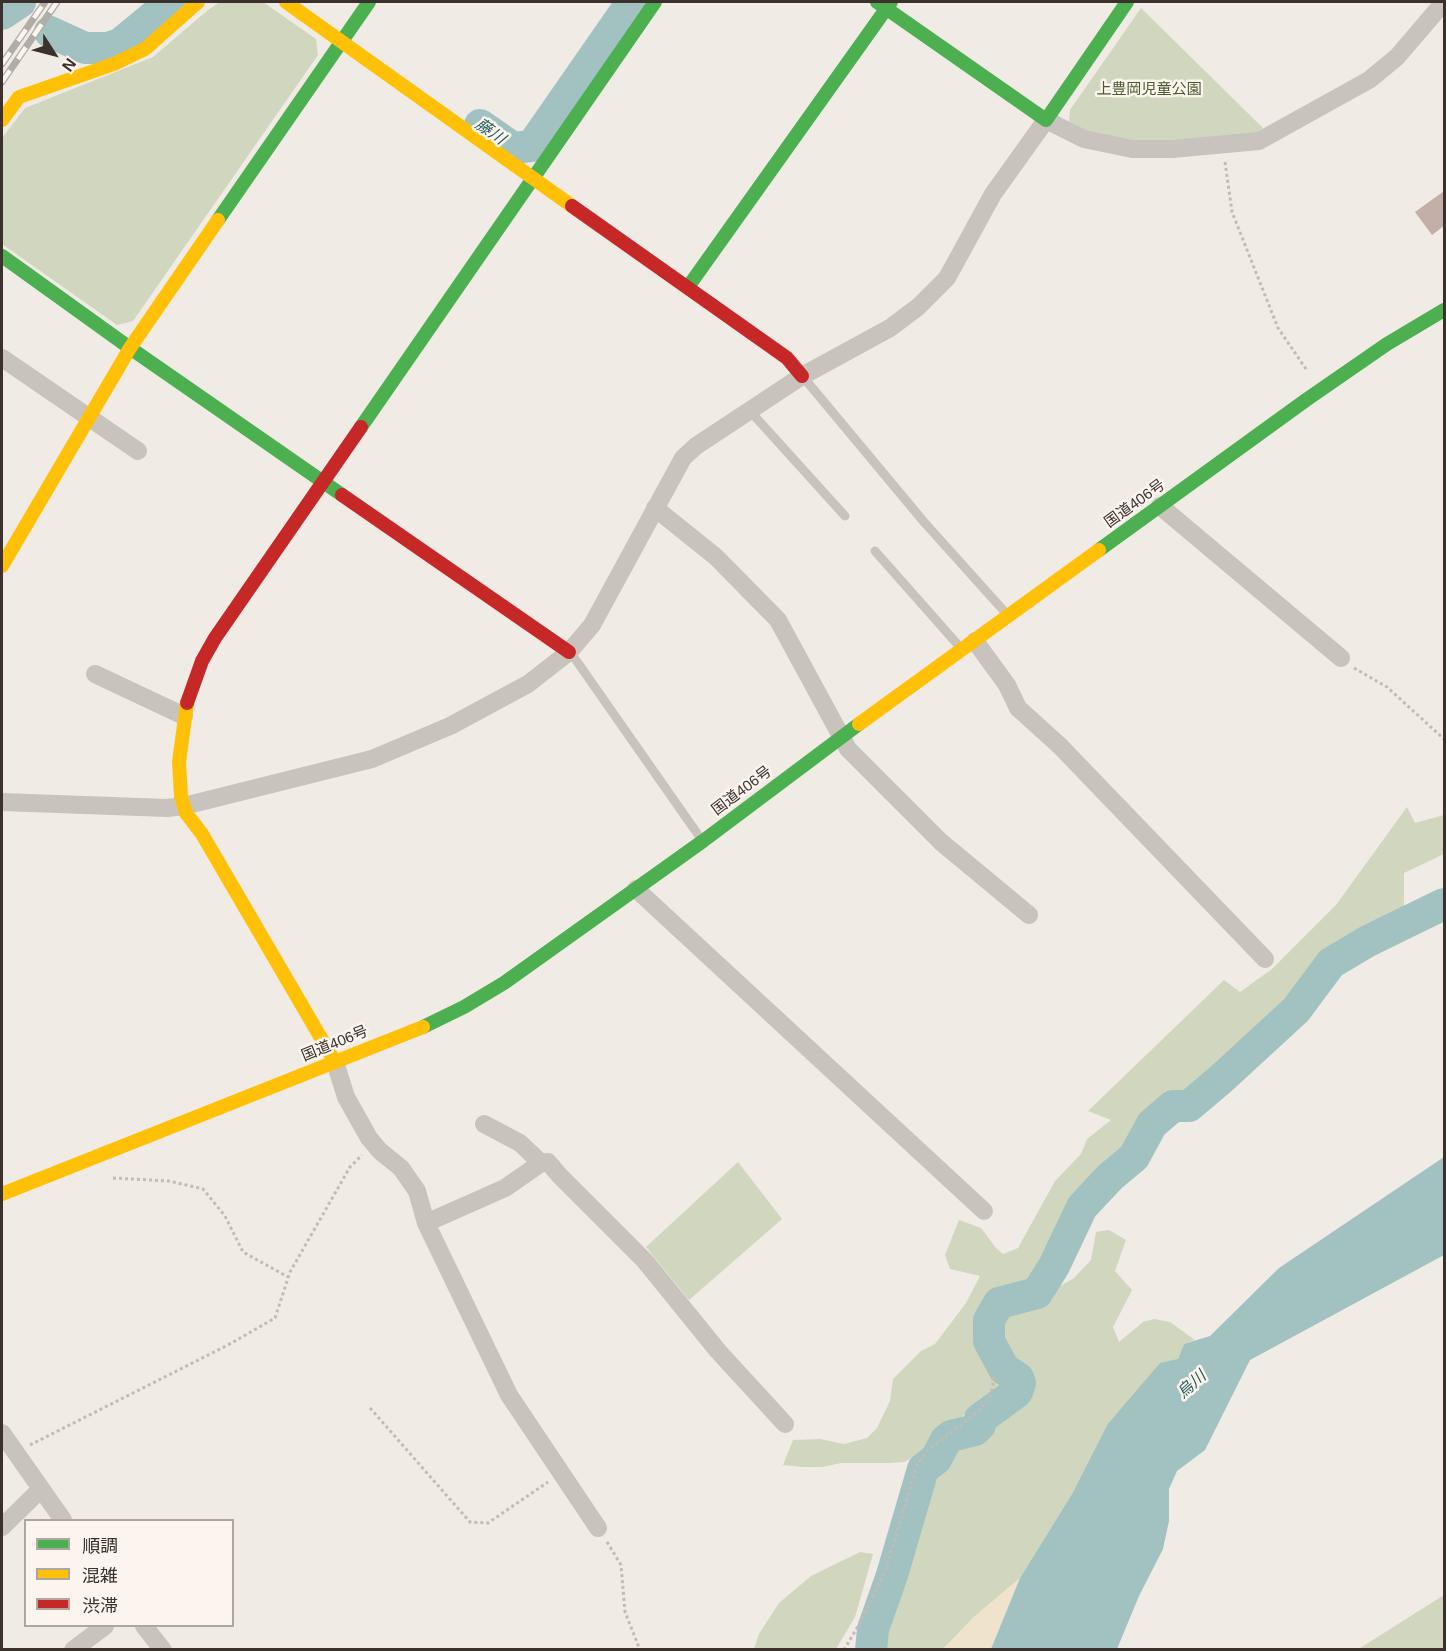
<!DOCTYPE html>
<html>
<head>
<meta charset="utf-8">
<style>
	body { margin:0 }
	#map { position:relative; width:1446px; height:1651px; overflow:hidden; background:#f0ebe5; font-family:Helvetica,"Noto Sans JP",sans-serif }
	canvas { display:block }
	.frame { position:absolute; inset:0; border:3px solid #3b302b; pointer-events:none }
	.legend { position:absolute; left:24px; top:1519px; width:210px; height:108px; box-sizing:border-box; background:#fbf5ee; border:2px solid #aea6a0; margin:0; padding:8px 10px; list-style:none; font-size:18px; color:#3b302b }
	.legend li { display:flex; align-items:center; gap:12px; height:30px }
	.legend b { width:30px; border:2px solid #aea6a0 }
	.north { position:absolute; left:24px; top:24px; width:60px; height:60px; -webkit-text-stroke:4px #fbf5ee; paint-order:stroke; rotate:126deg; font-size:16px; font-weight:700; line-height:24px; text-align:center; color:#3b302b }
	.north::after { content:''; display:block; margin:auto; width:21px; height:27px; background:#3b302b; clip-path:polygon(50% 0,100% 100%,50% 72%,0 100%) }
</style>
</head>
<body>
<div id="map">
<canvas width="1446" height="1651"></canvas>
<div class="frame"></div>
<ul class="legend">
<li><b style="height:8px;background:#4caf50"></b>順調</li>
<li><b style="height:8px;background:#ffc107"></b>混雑</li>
<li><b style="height:8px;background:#c62828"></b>渋滞</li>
</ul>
<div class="north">N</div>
</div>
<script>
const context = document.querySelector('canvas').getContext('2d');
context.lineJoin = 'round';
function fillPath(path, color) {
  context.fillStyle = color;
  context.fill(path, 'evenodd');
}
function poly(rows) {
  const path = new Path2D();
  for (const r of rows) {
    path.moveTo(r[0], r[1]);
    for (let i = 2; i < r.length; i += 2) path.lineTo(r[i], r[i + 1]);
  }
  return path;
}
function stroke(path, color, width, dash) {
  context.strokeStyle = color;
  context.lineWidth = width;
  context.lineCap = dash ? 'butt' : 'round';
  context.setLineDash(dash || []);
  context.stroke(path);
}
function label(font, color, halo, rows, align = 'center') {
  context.font = font + ' Helvetica,"Noto Sans JP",sans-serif';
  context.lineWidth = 5;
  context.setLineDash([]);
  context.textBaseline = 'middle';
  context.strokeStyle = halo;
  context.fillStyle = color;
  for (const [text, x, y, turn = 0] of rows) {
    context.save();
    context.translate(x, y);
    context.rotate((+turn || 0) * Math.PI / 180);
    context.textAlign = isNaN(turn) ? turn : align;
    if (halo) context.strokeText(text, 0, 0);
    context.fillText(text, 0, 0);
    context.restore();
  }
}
fillPath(poly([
	[220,2,263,2,316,39,318,55,133,321,117,325,2,244,2,138,25,108,153,57,208,10],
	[1141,8,1263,128,1256,133,1174,143,1136,143,1088,134,1069,121,1070,110],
	[1407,807,1415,823,1444,815,1444,854,1404,873,1404,924,1368,941,1331,963,1296,1010,1221,1079,1189,1106,1173,1106,1152,1124,1134,1157,1110,1177,1082,1207,1054,1266,1037,1292,1048,1293,1074,1278,1091,1260,1096,1232,1109,1230,1126,1240,1115,1271,1132,1290,1113,1327,1119,1342,1143,1322,1154,1319,1170,1322,1195,1340,1184,1344,1178,1359,1107,1425,1072,1494,1020,1578,974,1617,943,1649,875,1649,877,1629,896,1576,928,1473,946,1451,948,1443,952,1439,976,1433,983,1427,984,1421,1002,1405,1020,1394,1023,1383,1020,1376,1007,1366,991,1340,993,1330,986,1341,1001,1371,1013,1379,1016,1383,1014,1391,1009,1395,966,1413,918,1455,904,1462,891,1463,841,1463,823,1467,803,1467,783,1465,793,1440,820,1439,844,1444,867,1438,877,1428,890,1401,893,1379,921,1351,935,1344,966,1303,980,1276,950,1269,945,1255,959,1220,981,1228,996,1248,1003,1254,1018,1248,1055,1181,1081,1154,1087,1139,1111,1120,1088,1111,1224,980,1240,992,1272,969,1336,905],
	[738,1162,782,1219,689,1300,646,1247],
	[860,1552,873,1554,855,1617,836,1649,754,1649,759,1634,779,1603,811,1576],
	[1444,1595,1444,1649,1357,1650,1406,1619]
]), '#d1d6bf');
fillPath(poly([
	[1020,1578,991,1649,943,1650,974,1617]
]), '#efe3cc');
fillPath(poly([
	[1444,1157,1444,1255,1250,1360,1205,1450,1177,1471,1169,1489,1169,1521,1163,1549,1139,1596,1117,1649,991,1649,1020,1578,1072,1494,1107,1425,1160,1363,1178,1359,1184,1344,1210,1336,1279,1268]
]), '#a1c2c1');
stroke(poly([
	[2,14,20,2],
	[50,32,85,48,108,48,120,44,171,2],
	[480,125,513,148,532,146,632,2],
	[871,1650,873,1629,892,1575,923,1469,936,1459,946,1440,951,1436,975,1430,980,1425,980,1419,1017,1392,1020,1383,1018,1378,1004,1369,989,1341,989,1320,999,1303,1037,1293,1054,1266,1082,1207,1110,1177,1134,1157,1152,1124,1173,1106,1189,1106,1221,1079,1296,1010,1331,963,1368,941,1444,904]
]), '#a1c2c1', 32);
fillPath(poly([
	[1444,191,1444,226,1432,235,1415,212]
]), '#c3afa7');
stroke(poly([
	[1225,162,1232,212,1278,328,1306,369],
	[1354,668,1387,687,1444,739],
	[113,1178,169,1181,203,1189,225,1216,243,1252,288,1277],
	[370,1408,470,1522,488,1523,548,1482],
	[30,1445,228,1345,275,1318,290,1272,350,1167,362,1155],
	[607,1542,621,1565,625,1612,640,1650],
	[844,1650,861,1621,886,1569,917,1465,927,1451,978,1411,990,1397,993,1385,993,1373]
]), '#c2bbb6', 3, [3, 3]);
stroke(poly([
	[804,378,924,522,1004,611],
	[750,411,845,516],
	[875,551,959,646],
	[571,653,699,836]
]), '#c9c3be', 9);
stroke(poly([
	[2,358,138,451],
	[1160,506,1341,658],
	[655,508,716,557,778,620,848,749,941,842,1029,915],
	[975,641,1007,685,1018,708,1060,746,1265,959],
	[95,674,184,716],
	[2,802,167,808,184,806,372,759,450,726,528,684,569,652,592,625,683,458,696,446,802,376,890,328,918,307,947,278,993,194,1046,120,1084,139,1132,149,1172,149,1259,141,1369,80,1397,57,1444,2],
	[636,889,984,1211],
	[335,1062,346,1097,369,1138,380,1151,401,1168,417,1191,426,1223,509,1395,598,1528],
	[484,1124,520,1143,541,1163],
	[426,1223,505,1188,541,1163,548,1162,560,1176,645,1261,718,1351,785,1424],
	[2,1433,63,1520],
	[2,1527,41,1489],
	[144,1626,163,1650],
	[73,1650,105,1626]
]), '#c9c3be', 18);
stroke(poly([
	[877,2,1046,120,1127,2],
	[218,220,369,2],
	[2,256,130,348,342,495],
	[688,287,891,2],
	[361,427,655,2],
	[1099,550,1306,400,1387,344,1444,310],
	[423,1027,464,1007,504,983,703,841,859,724]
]), '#4caf50', 14);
stroke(poly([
	[286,2,572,206],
	[2,120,19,97,114,64,145,49,198,2],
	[2,566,130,348,218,220],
	[187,703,179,762,181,796,186,813,202,834,335,1062],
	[859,724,1099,550],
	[2,1194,423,1027]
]), '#ffc107', 14);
stroke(poly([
	[572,206,787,358,802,376],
	[342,495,569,652],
	[187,703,202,661,215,638,361,427]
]), '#c62828', 14);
const rail = poly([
	[2,64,45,2],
	[2,82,57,2]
]);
stroke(rail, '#b1aca8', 7);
stroke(rail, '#fbf5ee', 4.5, [14]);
label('15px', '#4a5a2e', '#fbf5ee', [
	["上豊岡児童公園",1149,90]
]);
label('15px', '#3b302b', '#fbf5ee', [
	["国道406号",1135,504,-36],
	["国道406号",742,791,-37],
	["国道406号",335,1044,-22]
]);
label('italic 16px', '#1f5a5e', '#fbf5ee', [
	["藤川",490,132,35],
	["烏川",1192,1385,-42]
]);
</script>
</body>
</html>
